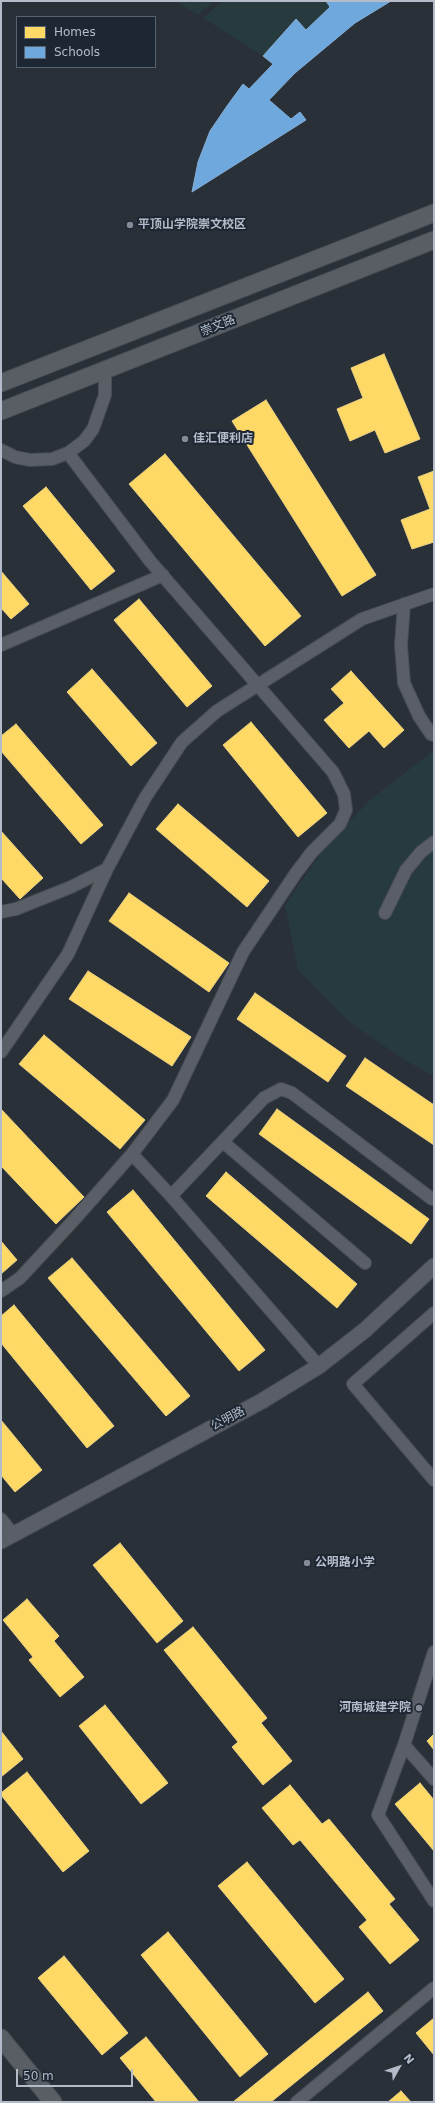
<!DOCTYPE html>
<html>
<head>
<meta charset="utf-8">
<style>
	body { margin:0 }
	#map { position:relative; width:435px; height:2103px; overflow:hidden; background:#2a3038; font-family:"DejaVu Sans",sans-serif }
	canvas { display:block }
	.frame { position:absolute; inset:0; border:2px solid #b4bcc9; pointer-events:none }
	.legend { position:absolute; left:16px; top:16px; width:140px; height:52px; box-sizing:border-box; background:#1d2633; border:1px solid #59626f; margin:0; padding:5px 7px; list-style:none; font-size:12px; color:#b4bcc9 }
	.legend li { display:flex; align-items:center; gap:8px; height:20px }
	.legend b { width:20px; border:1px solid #59626f }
	.north { position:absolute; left:379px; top:2047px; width:40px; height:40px; -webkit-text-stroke:3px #1d2633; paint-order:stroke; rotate:50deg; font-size:11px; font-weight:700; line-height:16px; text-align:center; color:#b4bcc9 }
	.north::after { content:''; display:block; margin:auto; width:14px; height:18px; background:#b4bcc9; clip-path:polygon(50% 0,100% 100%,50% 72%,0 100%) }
	.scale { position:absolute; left:16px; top:2069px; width:117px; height:18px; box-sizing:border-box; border:2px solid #b4bcc9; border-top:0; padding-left:5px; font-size:12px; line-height:14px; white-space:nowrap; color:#b4bcc9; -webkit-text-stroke:3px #1d2633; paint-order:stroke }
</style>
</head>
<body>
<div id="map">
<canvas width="435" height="2103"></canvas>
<div class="frame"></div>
<ul class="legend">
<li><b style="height:11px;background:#ffd966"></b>Homes</li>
<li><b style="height:11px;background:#6fa8dc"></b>Schools</li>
</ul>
<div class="north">N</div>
<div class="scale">50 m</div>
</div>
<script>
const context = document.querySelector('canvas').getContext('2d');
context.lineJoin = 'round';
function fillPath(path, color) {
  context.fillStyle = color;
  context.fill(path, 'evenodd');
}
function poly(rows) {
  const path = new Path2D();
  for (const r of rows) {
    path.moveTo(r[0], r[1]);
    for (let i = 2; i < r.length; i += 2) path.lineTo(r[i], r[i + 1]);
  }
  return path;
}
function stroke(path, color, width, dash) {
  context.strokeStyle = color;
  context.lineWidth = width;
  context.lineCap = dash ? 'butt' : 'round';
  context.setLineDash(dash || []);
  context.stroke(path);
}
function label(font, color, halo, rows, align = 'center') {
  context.font = font + ' "DejaVu Sans","Noto Sans SC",sans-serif';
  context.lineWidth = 4;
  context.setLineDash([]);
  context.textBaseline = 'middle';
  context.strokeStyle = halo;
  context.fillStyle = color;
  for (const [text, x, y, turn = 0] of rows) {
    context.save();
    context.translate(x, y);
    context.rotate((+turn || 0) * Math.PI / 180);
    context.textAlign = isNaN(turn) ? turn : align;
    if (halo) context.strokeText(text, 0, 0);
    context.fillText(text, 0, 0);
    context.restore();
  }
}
fillPath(poly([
	[176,1,214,1,198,15],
	[223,1,326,1,330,7,306,30,296,20,263,56,203,18],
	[434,750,434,1076,408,1062,349,1022,298,970,285,905,324,848,371,799]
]), '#273a3e');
const homes = poly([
	[384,354,420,439,385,453,375,430,350,441,337,409,363,398,351,368,384,354],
	[266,400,376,575,342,596,232,421,266,400],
	[165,454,301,616,265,646,129,484,165,454],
	[434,471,434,542,412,549,401,520,430,509,418,477,434,471],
	[46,487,115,571,91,590,23,506,46,487],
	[1,571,29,604,11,619,1,608,1,571],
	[139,599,212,686,187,707,114,620,139,599],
	[92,669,157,743,131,766,67,692,92,669],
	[351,671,404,730,384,748,369,731,349,748,324,720,344,703,331,689,351,671],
	[251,722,327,813,298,837,223,745,251,722],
	[16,724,103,825,81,844,1,751,1,736,16,724],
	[178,804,269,881,247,907,156,829,178,804],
	[1,831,43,878,20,899,1,878,1,831],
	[129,893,229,963,209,992,109,921,129,893],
	[88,971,191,1037,172,1066,69,999,88,971],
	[255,993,346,1056,328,1082,237,1019,255,993],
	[44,1035,145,1120,120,1149,19,1064,44,1035],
	[365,1058,434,1105,434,1145,346,1086,365,1058],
	[1,1109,84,1197,56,1224,1,1166,1,1109],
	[277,1109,429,1219,411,1244,259,1134,277,1109],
	[226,1172,357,1284,337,1308,206,1196,226,1172],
	[133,1190,265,1350,239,1371,107,1212,133,1190],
	[1,1241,17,1260,1,1274,1,1241],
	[72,1258,190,1396,166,1416,48,1278,72,1258],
	[14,1305,114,1426,87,1448,1,1343,1,1316,14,1305],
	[1,1420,42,1470,15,1492,1,1475,1,1420],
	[120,1543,183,1621,157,1643,93,1565,120,1543],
	[27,1599,59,1636,54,1641,84,1677,60,1697,29,1660,33,1657,3,1620,27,1599],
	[193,1627,267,1718,261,1723,292,1761,263,1785,232,1747,238,1742,164,1650,193,1627],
	[105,1705,168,1783,141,1804,79,1726,105,1705],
	[1,1731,23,1759,1,1777,1,1731],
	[434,1734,434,1750,427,1741,434,1734],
	[27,1772,89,1851,63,1872,1,1795,1,1793,27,1772],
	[420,1783,434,1800,434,1851,395,1804,420,1783],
	[290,1785,322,1824,329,1819,395,1899,389,1904,419,1940,390,1964,359,1927,367,1920,300,1840,293,1845,262,1808,290,1785],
	[247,1862,344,1979,315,2003,218,1886,247,1862],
	[168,1932,268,2054,240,2077,141,1955,168,1932],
	[64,1956,128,2033,102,2055,38,1978,64,1956],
	[368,1992,383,2011,271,2102,233,2102,368,1992],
	[434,2018,434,2055,416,2033,434,2018],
	[146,2037,199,2102,156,2102,120,2058,146,2037],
	[401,2091,411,2102,388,2102,401,2091]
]);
fillPath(homes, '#ffd966');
stroke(homes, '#e8d084', 1);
const schools = poly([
	[326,1,391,1,355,23,295,73,269,100,291,119,300,112,306,120,192,192,198,162,210,131,227,106,243,84,249,89,273,64,263,56,296,19,306,30,330,7,326,1]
]);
fillPath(schools, '#6fa8dc');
stroke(schools, '#84aed6', 1);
const minor = poly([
	[1,450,15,457,30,460,52,459,68,453,84,441,93,429,105,395,105,370],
	[404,604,401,645,404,683,419,716,431,734,434,735],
	[1,645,163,575],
	[1,912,16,909,71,887,107,869],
	[385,913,406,870,421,852,434,842],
	[1,1052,68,954,107,869,145,798,182,742,217,711,362,619,434,594],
	[223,1142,365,1263],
	[132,1154,171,1196,319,1366],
	[171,1196,264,1098,281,1089,292,1093,432,1199],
	[1,1291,20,1278,73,1221,132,1154,173,1100,243,952,296,873,312,852,340,824,346,810,344,794,333,772,150,561,68,453],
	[434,1313,353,1384,434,1480],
	[1,1519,13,1534],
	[434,1652,404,1745,378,1815,434,1901],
	[404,1745,434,1779],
	[297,2102,434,1988]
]);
const tertiary = poly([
	[1,1541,262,1401,319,1366,365,1330,434,1266]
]);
const secondary = poly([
	[1,383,434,213],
	[1,411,434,240],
	[1,2038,53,2102]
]);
stroke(minor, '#484c53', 14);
stroke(tertiary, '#484c53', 17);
stroke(secondary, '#484c53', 19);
stroke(minor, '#5a5e66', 12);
stroke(tertiary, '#5a5e66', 15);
stroke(secondary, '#595d64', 17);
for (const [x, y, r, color] of [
	[130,225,4,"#848b96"],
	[185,439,4,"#848b96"],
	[307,1563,4,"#848b96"],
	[419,1708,4,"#848b96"]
]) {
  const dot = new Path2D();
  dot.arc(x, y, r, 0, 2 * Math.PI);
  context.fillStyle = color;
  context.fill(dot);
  stroke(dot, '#1d2633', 1.5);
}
label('bold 12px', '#b4bcc9', '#1d2633', [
	["平顶山学院崇文校区",138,225],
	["佳汇便利店",193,439],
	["公明路小学",315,1563],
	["河南城建学院",411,1708,"right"]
], 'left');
label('12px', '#b4bcc9', '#1d2633', [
	["崇文路",218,326,-22],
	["公明路",228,1419,-28]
]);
</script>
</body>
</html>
